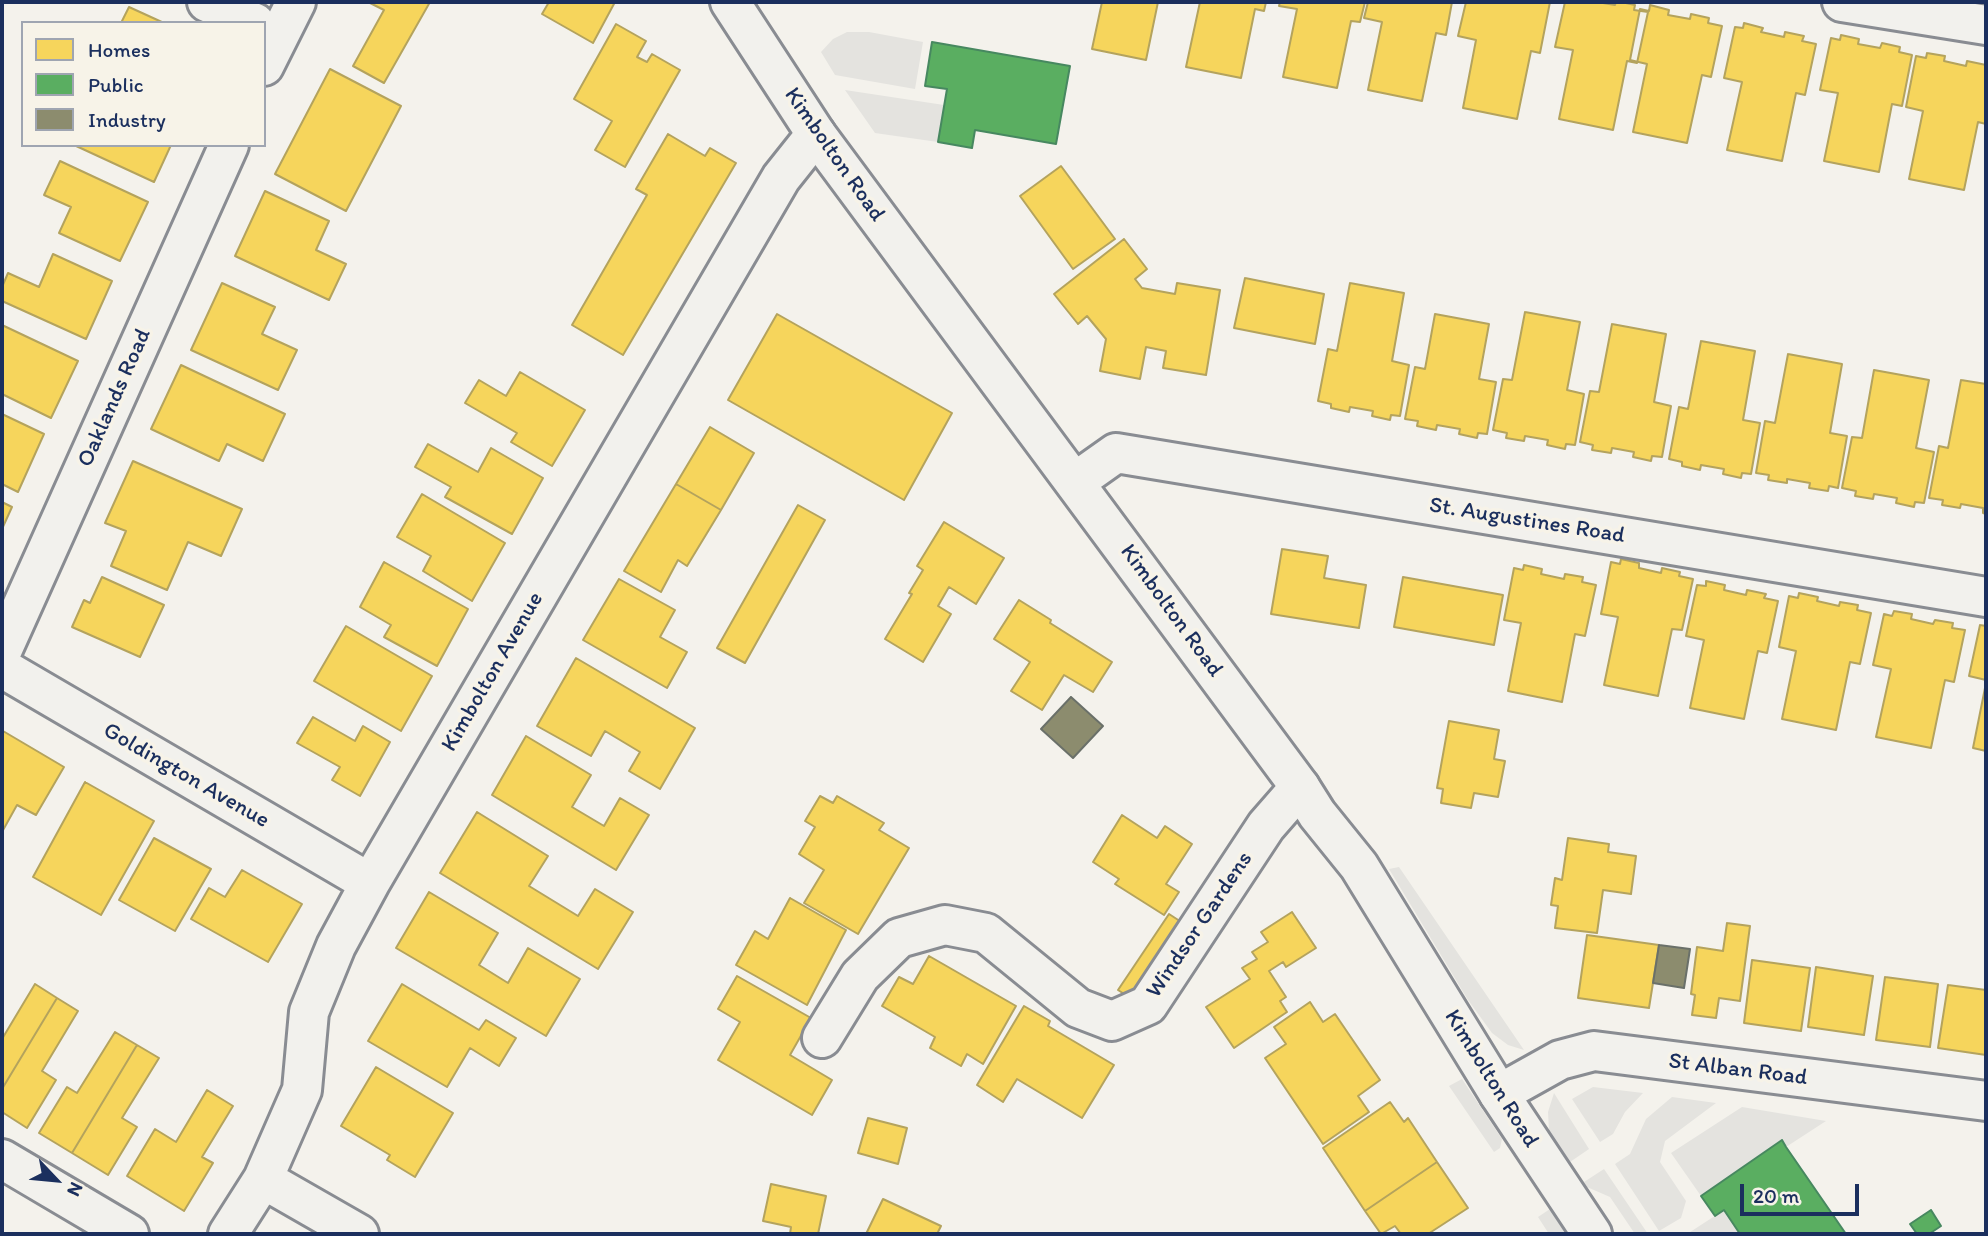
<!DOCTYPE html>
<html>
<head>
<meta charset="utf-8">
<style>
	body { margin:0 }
	#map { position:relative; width:1988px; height:1236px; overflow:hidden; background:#f4f2ec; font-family:Itim,sans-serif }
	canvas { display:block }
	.frame { position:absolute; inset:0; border:4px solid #1b2f5e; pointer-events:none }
	.legend { position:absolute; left:21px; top:21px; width:245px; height:126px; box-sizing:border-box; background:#f7f3e8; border:2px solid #9fa5b1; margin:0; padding:9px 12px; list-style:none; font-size:21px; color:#1b2f5e }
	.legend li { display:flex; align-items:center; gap:14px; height:35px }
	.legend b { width:35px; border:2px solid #9fa5b1 }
	.north { position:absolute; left:21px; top:1145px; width:70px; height:70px; -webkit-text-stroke:5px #f7f3e8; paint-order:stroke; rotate:116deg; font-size:19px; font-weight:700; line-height:28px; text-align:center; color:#1b2f5e }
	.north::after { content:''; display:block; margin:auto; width:24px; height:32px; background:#1b2f5e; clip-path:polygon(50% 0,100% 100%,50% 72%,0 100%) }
	.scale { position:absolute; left:1740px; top:1184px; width:119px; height:32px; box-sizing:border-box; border:4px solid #1b2f5e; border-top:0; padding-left:9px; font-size:21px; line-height:24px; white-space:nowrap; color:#1b2f5e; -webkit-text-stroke:5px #f7f3e8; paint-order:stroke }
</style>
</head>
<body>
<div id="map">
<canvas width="1988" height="1236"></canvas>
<div class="frame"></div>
<ul class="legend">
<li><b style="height:19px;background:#f6d55c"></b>Homes</li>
<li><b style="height:19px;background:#5aae61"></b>Public</li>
<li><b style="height:19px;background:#8c8c6e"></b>Industry</li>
</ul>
<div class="north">N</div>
<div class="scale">20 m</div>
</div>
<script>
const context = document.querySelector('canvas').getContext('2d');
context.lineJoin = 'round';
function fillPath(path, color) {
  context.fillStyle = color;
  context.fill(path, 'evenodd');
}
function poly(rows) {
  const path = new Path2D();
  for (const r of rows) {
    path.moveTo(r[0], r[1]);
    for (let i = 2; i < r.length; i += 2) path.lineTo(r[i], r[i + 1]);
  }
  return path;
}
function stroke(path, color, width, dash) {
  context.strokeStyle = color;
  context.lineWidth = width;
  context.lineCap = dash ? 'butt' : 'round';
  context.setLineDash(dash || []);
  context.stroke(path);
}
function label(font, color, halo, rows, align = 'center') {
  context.font = font + ' Itim,sans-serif';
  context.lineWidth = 7;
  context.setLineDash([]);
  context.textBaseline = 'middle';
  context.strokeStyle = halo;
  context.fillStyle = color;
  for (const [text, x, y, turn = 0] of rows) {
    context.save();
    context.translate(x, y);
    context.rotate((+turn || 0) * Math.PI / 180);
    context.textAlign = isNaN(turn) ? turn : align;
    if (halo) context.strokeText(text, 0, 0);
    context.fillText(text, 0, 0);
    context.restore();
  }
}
fillPath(poly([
	[847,32,869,32,923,42,915,89,835,75,821,52,833,39],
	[845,90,944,105,938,142,875,133],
	[1399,867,1524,1050,1508,1045,1492,1033,1468,1000,1389,869],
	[1462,1079,1502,1139,1500,1148,1494,1152,1449,1086],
	[1593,1087,1643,1093,1625,1112,1613,1134,1600,1142,1572,1099],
	[1554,1093,1589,1149,1570,1162,1549,1131,1548,1112],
	[1672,1097,1716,1103,1665,1141,1660,1162,1686,1201,1681,1218,1659,1231,1615,1164,1630,1154,1646,1119],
	[1742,1107,1826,1121,1786,1147,1781,1140,1701,1196,1671,1153],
	[1604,1169,1648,1234,1635,1234,1610,1197,1587,1187,1584,1182],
	[1550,1209,1566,1234,1549,1234,1538,1217],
	[1724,1210,1740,1234,1687,1234]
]), '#e4e3df');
const homes = poly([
	[368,2,430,2,384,83,353,66,384,10,368,2],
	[549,2,615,2,593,43,542,14,549,2],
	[1102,2,1158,2,1146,60,1092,49,1102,2],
	[1200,2,1266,2,1264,11,1255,9,1241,78,1186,67,1200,2],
	[1280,2,1365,2,1360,22,1351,21,1337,88,1283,77,1297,9,1279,6,1280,2],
	[1368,2,1452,2,1446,35,1436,33,1422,101,1368,90,1382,22,1364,18,1368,2],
	[1466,2,1550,2,1540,53,1531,51,1517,119,1463,108,1476,40,1458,36,1466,2],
	[1565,2,1597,2,1615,5,1616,2,1621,2,1635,5,1634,10,1648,12,1637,63,1627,61,1613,130,1559,119,1573,50,1555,47,1565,2],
	[1650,5,1669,10,1668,15,1690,19,1691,14,1709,18,1708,23,1722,26,1711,77,1702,75,1687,143,1633,132,1647,64,1630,60,1640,9,1649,11,1650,5],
	[129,7,164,23,121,23,129,7],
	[1744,23,1763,28,1761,32,1784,37,1785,32,1804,36,1802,41,1816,44,1805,95,1796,93,1782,161,1727,150,1742,82,1724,78,1735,27,1743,28,1744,23],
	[616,24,646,41,637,57,647,62,652,54,680,70,625,167,595,150,612,121,574,99,616,24],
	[1841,35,1859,39,1858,44,1880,48,1882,43,1900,47,1899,52,1912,55,1902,106,1892,104,1879,172,1824,161,1838,93,1820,90,1831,38,1840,40,1841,35],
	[1927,53,1945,56,1944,61,1966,66,1967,61,1986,65,1986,124,1978,122,1964,190,1909,179,1923,111,1906,107,1916,56,1926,58,1927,53],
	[330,69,401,106,346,211,275,174,330,69],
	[668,134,705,156,710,148,736,163,623,355,572,325,647,195,636,189,668,134],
	[74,145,171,145,154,182,74,145],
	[60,161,148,202,120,261,59,233,71,207,44,195,60,161],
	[1061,166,1115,239,1073,269,1020,196,1061,166],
	[265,191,329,221,316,250,346,264,329,300,235,256,265,191],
	[1124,239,1147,269,1135,279,1142,288,1175,294,1177,283,1220,290,1206,375,1163,368,1166,351,1146,347,1140,379,1100,371,1106,339,1087,316,1078,324,1054,294,1124,239],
	[53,254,112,281,86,339,2,301,2,287,8,273,39,287,53,254],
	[1245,278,1324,294,1315,344,1234,328,1245,278],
	[222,283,275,307,262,334,297,350,278,390,191,350,222,283],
	[1350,283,1404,293,1392,361,1409,365,1400,416,1391,415,1390,420,1372,416,1373,411,1350,407,1349,412,1331,408,1331,404,1318,401,1328,349,1337,351,1350,283],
	[1525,312,1580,322,1567,390,1584,394,1575,445,1566,444,1565,449,1547,445,1548,440,1525,436,1524,441,1506,438,1507,433,1493,430,1503,379,1512,380,1525,312],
	[777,314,952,413,904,500,728,400,777,314],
	[1435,314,1489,324,1479,379,1496,382,1487,434,1478,433,1477,438,1459,434,1460,429,1437,425,1436,430,1417,426,1418,421,1405,419,1415,367,1425,369,1435,314],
	[1612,324,1666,334,1654,402,1671,406,1662,457,1652,456,1651,461,1633,457,1634,452,1612,448,1611,453,1592,450,1593,445,1580,442,1590,391,1599,392,1612,324],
	[2,325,78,361,51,418,2,394,2,325],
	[1701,341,1755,351,1743,420,1760,423,1751,474,1742,473,1741,478,1723,474,1724,469,1701,465,1700,470,1682,466,1682,462,1669,459,1679,407,1688,409,1701,341],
	[1788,354,1842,364,1830,433,1847,436,1838,488,1829,486,1828,491,1809,488,1810,483,1787,479,1787,483,1768,480,1769,475,1756,473,1765,421,1775,423,1788,354],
	[181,365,285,414,263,461,227,444,219,461,151,429,181,365],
	[1874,370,1929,380,1916,448,1934,452,1924,503,1915,502,1914,507,1896,503,1897,498,1874,494,1873,499,1855,496,1856,491,1842,488,1852,437,1862,438,1874,370],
	[520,372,585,410,552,466,511,442,517,433,465,403,479,380,506,396,520,372],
	[1961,380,1986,384,1986,514,1983,513,1983,508,1961,504,1960,508,1942,505,1943,500,1929,498,1939,446,1948,448,1961,380],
	[2,414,44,434,18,492,2,484,2,414],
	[710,427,754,453,721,510,676,484,710,427],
	[428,444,478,472,491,448,543,478,512,534,445,497,451,487,415,467,428,444],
	[133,461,242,509,221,556,188,542,167,590,111,566,126,531,105,523,133,461],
	[676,484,721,510,687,566,678,560,661,592,624,571,676,484],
	[422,494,505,543,472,601,423,571,431,556,397,537,422,494],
	[2,502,12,507,2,529,2,502],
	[798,505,825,520,745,663,717,648,798,505],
	[944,522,1004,558,976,604,949,587,938,606,951,614,923,662,885,639,912,594,909,593,923,570,917,566,944,522],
	[1282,549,1328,556,1324,578,1366,585,1359,628,1271,614,1282,549],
	[1621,559,1639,563,1639,568,1661,573,1662,568,1680,572,1679,576,1693,579,1682,630,1672,629,1658,696,1604,685,1618,617,1601,614,1611,562,1620,564,1621,559],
	[384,562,468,609,437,666,384,637,391,625,360,607,384,562],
	[1524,565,1542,569,1541,574,1564,579,1565,574,1583,577,1582,582,1596,585,1585,636,1575,634,1562,702,1508,691,1521,623,1504,620,1514,568,1523,570,1524,565],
	[102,577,164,605,140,657,72,627,84,600,90,603,102,577],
	[1403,577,1503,595,1494,645,1394,627,1403,577],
	[619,579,675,610,660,637,687,652,667,688,583,640,619,579],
	[1706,581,1725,585,1724,590,1746,595,1747,590,1766,594,1764,598,1778,601,1767,653,1758,651,1744,719,1690,708,1704,640,1686,636,1697,585,1706,586,1706,581],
	[1799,593,1818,597,1817,601,1839,606,1840,602,1858,605,1857,610,1871,613,1860,664,1850,662,1836,730,1782,719,1796,651,1779,647,1789,596,1798,598,1799,593],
	[1019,600,1051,620,1050,623,1112,662,1093,692,1064,675,1042,710,1011,691,1030,662,994,639,1019,600],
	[1894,611,1912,614,1911,619,1933,624,1935,620,1953,623,1952,628,1965,630,1954,682,1945,680,1931,748,1876,737,1891,669,1873,665,1884,614,1892,616,1894,611],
	[1980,625,1986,626,1986,680,1969,676,1980,625],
	[346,626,432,676,401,731,314,681,346,626],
	[576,658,695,728,660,789,629,771,640,752,605,731,591,756,537,726,576,658],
	[1986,683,1986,751,1973,748,1986,683],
	[313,717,355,741,363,726,390,742,360,796,332,780,340,767,297,743,313,717],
	[1449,721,1499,730,1494,759,1505,761,1498,797,1474,793,1471,808,1441,803,1443,789,1437,788,1449,721],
	[3,731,64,767,36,815,17,805,2,832,3,731],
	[526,736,591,775,572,807,604,826,620,798,649,815,616,870,492,795,526,736],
	[85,782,154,821,101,915,33,877,85,782],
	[820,796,833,803,837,796,884,823,879,830,909,848,858,934,804,903,824,870,799,854,815,827,805,821,820,796],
	[477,812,548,856,529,886,578,916,595,889,633,912,598,969,440,873,477,812],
	[1122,815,1157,838,1165,826,1192,844,1166,884,1179,892,1164,915,1115,884,1119,879,1093,862,1122,815],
	[154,838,211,869,175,931,119,900,154,838],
	[1568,838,1609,844,1608,852,1636,856,1631,894,1603,890,1597,933,1555,928,1558,906,1551,905,1555,878,1562,880,1568,838],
	[242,870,302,904,268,962,191,919,209,888,225,897,242,870],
	[429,892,498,933,479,965,508,983,528,948,580,979,546,1036,396,948,429,892],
	[790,898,846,930,807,1005,736,965,755,931,768,939,790,898],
	[1292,912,1316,948,1286,967,1283,962,1269,971,1286,997,1280,1001,1287,1012,1234,1048,1206,1007,1250,979,1242,968,1257,959,1252,952,1268,942,1261,932,1292,912],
	[1169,914,1189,927,1138,1003,1118,990,1169,914],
	[1727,923,1750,926,1740,1001,1719,998,1716,1018,1692,1015,1695,995,1691,994,1697,947,1723,951,1727,923],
	[1587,935,1659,945,1649,1008,1578,998,1587,935],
	[929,956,1016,1006,983,1064,967,1054,961,1066,930,1048,935,1037,882,1006,899,977,913,984,929,956],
	[1752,960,1810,968,1801,1031,1744,1023,1752,960],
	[1816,967,1873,976,1864,1035,1808,1027,1816,967],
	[737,976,811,1018,790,1055,832,1080,812,1115,718,1060,740,1022,718,1009,737,976],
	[1885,977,1938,984,1930,1047,1876,1040,1885,977],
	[35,984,57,998,2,1089,2,1039,35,984],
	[402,984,479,1030,486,1020,516,1038,499,1066,470,1048,447,1087,368,1041,402,984],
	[1948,985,1986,990,1986,1055,1938,1048,1948,985],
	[57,998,78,1011,42,1071,56,1080,27,1128,2,1112,2,1089,57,998],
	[1310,1002,1323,1022,1335,1014,1380,1080,1358,1096,1369,1112,1323,1144,1265,1058,1286,1044,1274,1027,1310,1002],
	[1024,1006,1050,1021,1048,1026,1114,1065,1082,1118,1017,1079,1003,1102,977,1085,1024,1006],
	[115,1032,137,1045,72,1153,39,1133,67,1087,77,1093,115,1032],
	[137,1045,159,1058,122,1118,137,1127,108,1175,72,1153,137,1045],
	[376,1067,453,1113,415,1177,387,1160,390,1155,341,1126,376,1067],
	[207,1090,233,1106,202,1157,213,1163,184,1211,127,1176,155,1129,176,1142,207,1090],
	[1390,1102,1404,1122,1408,1118,1437,1162,1365,1211,1323,1148,1390,1102],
	[868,1118,907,1128,898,1164,858,1153,868,1118],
	[1437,1162,1468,1208,1428,1234,1401,1234,1395,1226,1381,1234,1365,1211,1437,1162],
	[771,1184,826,1196,818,1234,790,1234,791,1227,763,1221,771,1184],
	[883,1199,941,1226,937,1234,866,1234,883,1199]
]);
fillPath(homes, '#f6d55c');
stroke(homes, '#b4a35d', 2);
const public = poly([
	[932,42,1070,66,1056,144,975,130,972,148,938,142,947,89,925,86,932,42],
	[1782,1140,1786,1147,1846,1234,1740,1234,1724,1210,1715,1216,1701,1196,1782,1140],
	[1931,1210,1941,1226,1929,1234,1917,1234,1910,1224,1931,1210]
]);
fillPath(public, '#5aae61');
stroke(public, '#478860', 2);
const industry = poly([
	[1071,697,1103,726,1073,758,1041,729,1071,697],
	[1659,945,1690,949,1684,988,1653,983,1659,945]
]);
fillPath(industry, '#8c8c6e');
stroke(industry, '#6a7069', 2);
const minor = poly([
	[207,2,255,23],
	[1842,2,1986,25],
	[264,66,296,2],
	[1075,482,1116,453,1986,597],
	[2,651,229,145],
	[2,668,370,883],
	[822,1038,860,976,899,938,945,925,986,933,1078,1008,1112,1021,1148,1005,1266,826,1300,787],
	[1499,1094,1560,1060,1594,1051,1986,1101],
	[2,1159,129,1234],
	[263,1179,359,1234],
	[228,1234,263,1179,302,1090,309,1012,336,946,370,883,781,178,816,134]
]);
const major = poly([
	[730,2,816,134,1300,787,1317,814,1359,866,1499,1094,1592,1234]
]);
stroke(minor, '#898c92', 44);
stroke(major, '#898c92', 44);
stroke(minor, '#f2f1ed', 38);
stroke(major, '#f2f1ed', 38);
label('23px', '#1b2f5e', '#f7f3e8', [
	["Kimbolton Road",834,155,55],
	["Oaklands Road",115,398,-66],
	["St. Augustines Road",1527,521,9],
	["Kimbolton Road",1171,611,54],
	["Kimbolton Avenue",493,672,-60],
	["Goldington Avenue",186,776,30],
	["Windsor Gardens",1200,925,-56],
	["St Alban Road",1738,1070,7],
	["Kimbolton Road",1491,1079,58]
]);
</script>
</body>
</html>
